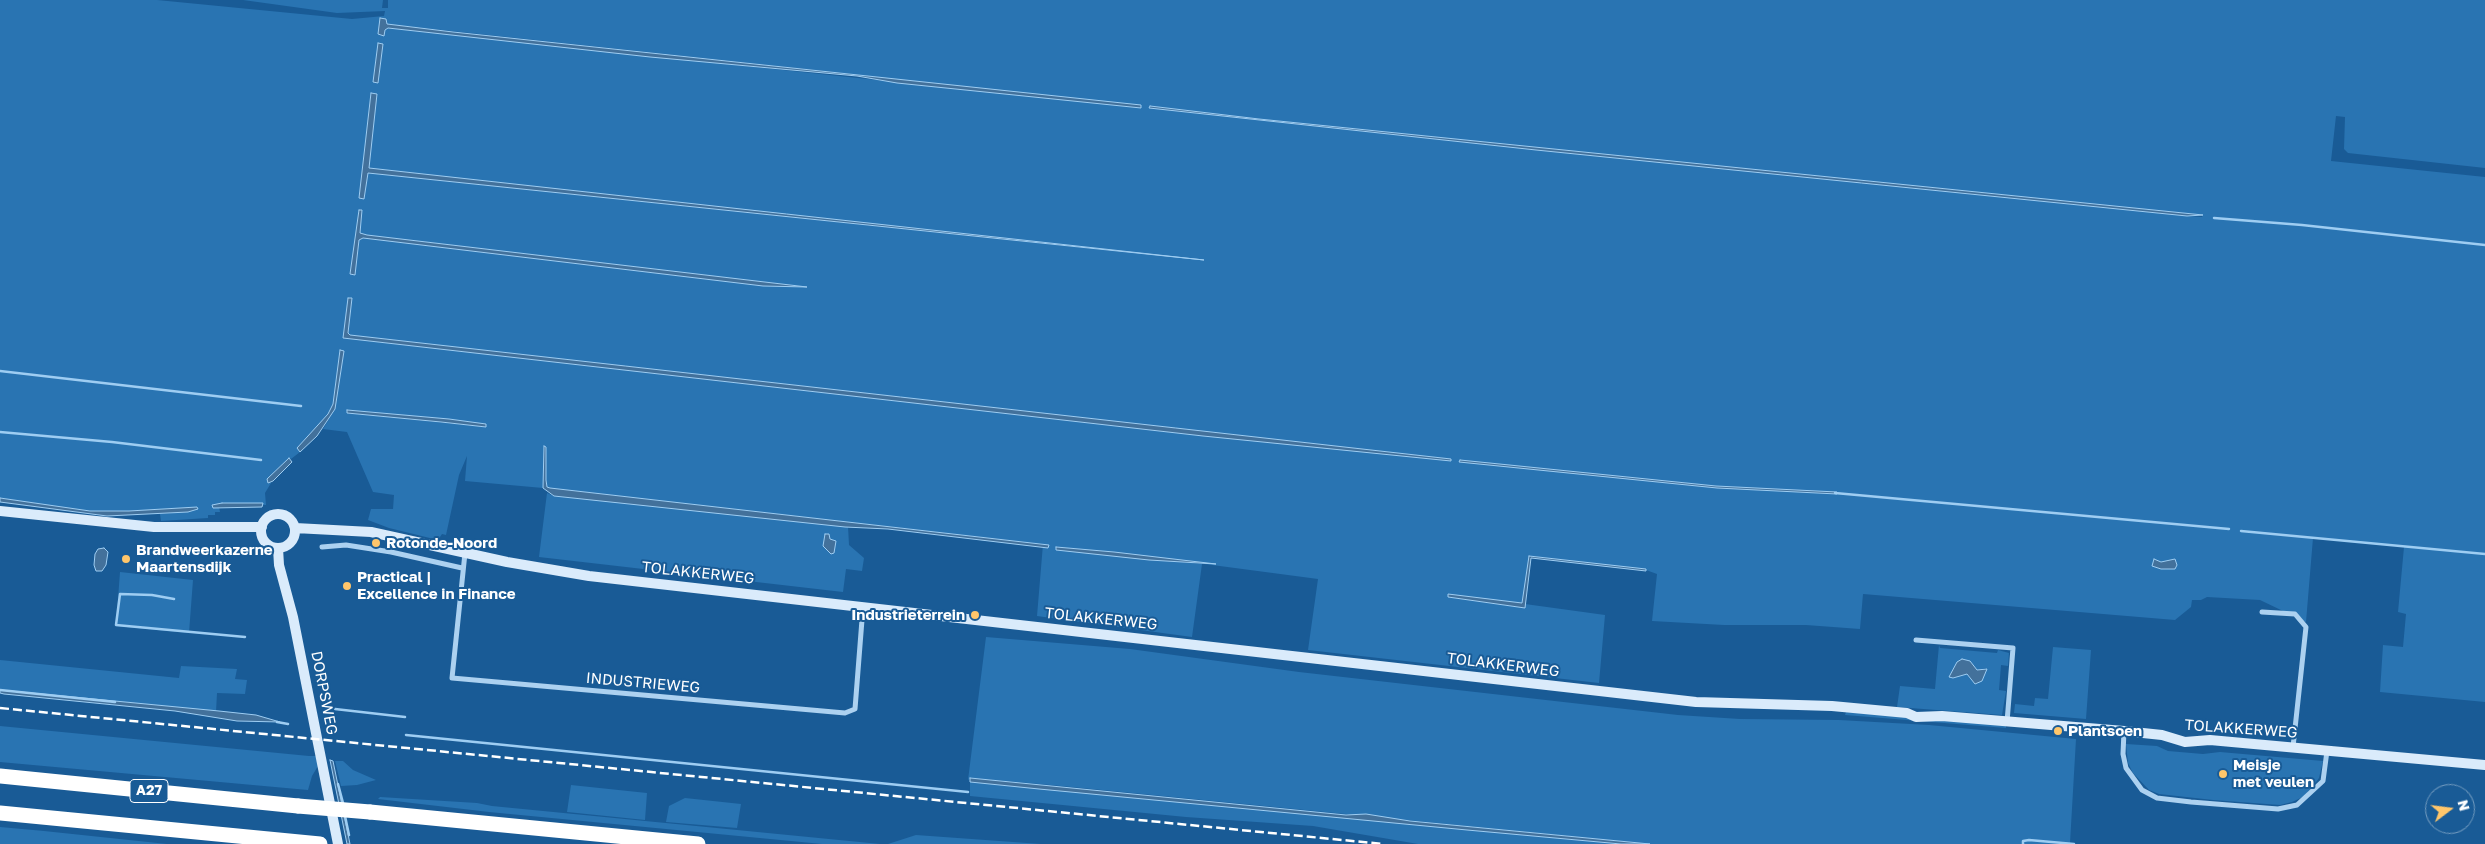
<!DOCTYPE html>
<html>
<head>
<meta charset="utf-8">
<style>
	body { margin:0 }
	#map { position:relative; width:2485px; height:844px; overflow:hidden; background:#195b96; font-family:"Golos Text",sans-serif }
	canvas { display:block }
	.north { position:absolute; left:2425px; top:784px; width:50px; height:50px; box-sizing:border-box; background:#195b96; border:1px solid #759dc0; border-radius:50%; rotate:75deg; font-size:14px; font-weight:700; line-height:20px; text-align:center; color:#fff }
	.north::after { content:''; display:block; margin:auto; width:18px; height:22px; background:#ffc66b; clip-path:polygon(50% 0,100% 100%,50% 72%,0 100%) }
</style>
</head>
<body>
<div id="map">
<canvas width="2485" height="844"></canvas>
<div class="north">N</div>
</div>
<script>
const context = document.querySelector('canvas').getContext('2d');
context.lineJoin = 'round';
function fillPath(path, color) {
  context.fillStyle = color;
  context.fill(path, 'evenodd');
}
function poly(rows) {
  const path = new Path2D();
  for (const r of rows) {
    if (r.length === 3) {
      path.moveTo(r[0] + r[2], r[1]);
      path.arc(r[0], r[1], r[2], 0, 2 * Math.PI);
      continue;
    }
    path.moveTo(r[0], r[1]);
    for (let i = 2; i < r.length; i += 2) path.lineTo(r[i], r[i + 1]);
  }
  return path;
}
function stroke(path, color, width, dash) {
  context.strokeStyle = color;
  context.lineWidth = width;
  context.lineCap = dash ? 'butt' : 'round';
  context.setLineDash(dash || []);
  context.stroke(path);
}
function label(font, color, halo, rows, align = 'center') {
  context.font = font + ' "Golos Text",sans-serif';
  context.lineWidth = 4;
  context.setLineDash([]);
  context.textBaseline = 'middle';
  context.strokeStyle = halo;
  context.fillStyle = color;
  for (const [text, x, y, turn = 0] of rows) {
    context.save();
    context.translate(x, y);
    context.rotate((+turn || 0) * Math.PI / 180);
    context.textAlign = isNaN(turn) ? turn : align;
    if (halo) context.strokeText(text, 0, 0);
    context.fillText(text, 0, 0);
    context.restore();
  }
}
fillPath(poly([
	[0,0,157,0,352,19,384,16,385,11,337,13,243,0,383,0,382,8,388,8,388,0,2485,0,2485,168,2348,153,2344,149,2345,117,2336,116,2331,161,2485,177,2485,702,2380,692,2383,645,2403,647,2406,614,2398,612,2404,547,2313,538,2306,622,2260,600,2207,597,2201,600,2192,600,2191,607,2175,620,1863,594,1860,629,1806,625,1724,625,1652,621,1657,574,1646,570,1530,556,1522,603,1448,597,1524,608,1525,604,1605,615,1599,683,1308,650,1318,579,1114,552,1056,547,1056,549,1202,564,1192,637,1037,616,1043,544,550,488,547,487,546,480,546,447,544,447,543,488,465,481,467,456,459,475,446,535,442,534,438,540,389,528,368,520,371,509,393,509,394,495,373,492,347,432,323,429,335,409,344,351,340,350,333,404,328,414,298,448,300,452,291,459,289,458,267,479,271,483,265,493,266,505,222,503,213,507,219,507,220,512,215,512,215,515,208,515,208,518,161,521,160,514,188,512,198,509,197,507,129,511,90,511,0,498],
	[386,24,852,74,900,81,1140,105,1141,108,387,28,385,30,384,35,378,34],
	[378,44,383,44,378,83,373,82],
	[371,93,377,94,368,168,1152,255,368,173,364,198,359,198],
	[1150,106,1259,119,2203,215,2202,217,2187,216,1536,150,1149,108],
	[359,211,362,211,360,233,367,235,799,286,763,286,363,238,359,240,355,275,350,273],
	[348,298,352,299,348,333,350,335,1451,459,1203,436,343,338],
	[347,410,449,419,486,424,486,427,347,413],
	[1460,460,1716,486,1837,492,1836,494,1717,488],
	[547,493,554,496,848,526,849,545,864,558,862,571,846,569,843,592,539,557],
	[120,572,193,580,189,633,116,626],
	[986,637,1130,649,1299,672,1678,715,1740,719,1839,720,1929,725,2076,739,2070,843,2074,844,1650,844,1051,785,971,778,968,780],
	[1939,645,1940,648,1997,653,1998,650,2009,653,2008,666,2001,665,1999,690,2006,691,2002,715,1897,707,1900,686,1935,689],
	[1956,666,1973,667,1977,670,1986,668,1982,681,1975,683,1967,674,1952,672],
	[2053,647,2091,650,2086,719,2014,713,2015,704,2034,706,2035,698,2048,699],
	[0,660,179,678,181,666,237,669,235,679,247,680,245,694,217,693,216,712,2,690,0,690],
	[1846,712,2006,725,2006,728,1845,715],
	[0,726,309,756,316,756,318,766,312,776,308,790,0,762],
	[2126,744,2157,746,2168,751,2203,754,2220,752,2323,761,2319,778,2313,786,2303,797,2292,802,2280,805,2213,800,2159,794,2149,790,2133,773,2128,763],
	[335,761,343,761,353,770,376,780,357,785,341,786],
	[970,782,1185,801,1621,844,1418,844,1313,826,1186,817,970,796],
	[571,785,647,793,645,820,567,812],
	[380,797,477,803,492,806,880,844,822,844,489,812,378,799],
	[685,798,741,804,737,828,666,822,669,806],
	[0,827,44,831,167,844,0,844],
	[916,835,1041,844,888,844]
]), '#2974b2');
const water = poly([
	[380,18,386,19,387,24,453,32,1141,105,1141,108,897,83,857,76,650,57,388,28,385,30,384,36,378,34,380,18],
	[378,43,383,44,378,83,373,82,378,43],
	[371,93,377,94,369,168,1204,260,368,173,364,199,359,198,371,93],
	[1150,106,1259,119,2203,215,2187,216,1536,150,1149,108,1150,106],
	[359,210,362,210,360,233,367,235,807,287,763,286,363,238,359,240,355,275,350,274,359,210],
	[348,298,352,298,348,333,350,335,1451,459,1451,461,1203,436,343,338,348,298],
	[340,350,344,351,335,409,317,436,300,452,297,448,328,414,333,404,340,350],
	[347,410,449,419,486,424,486,427,441,422,347,413,347,410],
	[544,446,546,447,546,480,547,487,550,488,1049,545,1048,548,888,529,845,527,554,496,543,488,544,446],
	[289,458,292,462,273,481,268,483,267,479,289,458],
	[1460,460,1716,486,1837,492,1837,494,1717,488,1459,462,1460,460],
	[0,498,90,511,129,511,197,507,198,509,188,512,107,516,0,502,0,498],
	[222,503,263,503,262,507,213,508,212,505,222,503],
	[825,534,829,534,830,539,836,541,834,553,831,554,823,546,825,534],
	[1056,547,1114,552,1216,564,1149,560,1056,550,1056,547],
	[104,548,108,552,106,565,102,571,96,571,94,565,95,554,98,549,104,548],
	[1529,556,1646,569,1646,571,1531,558,1525,608,1448,597,1448,594,1522,603,1529,556],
	[2154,559,2161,562,2175,559,2177,565,2175,569,2161,569,2152,566,2154,559],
	[1962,659,1970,661,1977,670,1987,669,1982,681,1975,684,1967,674,1953,678,1949,677,1957,662,1962,659],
	[0,690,219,711,256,715,280,722,237,721,175,711,4,694,0,693,0,690],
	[330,760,333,761,350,844,347,844,330,760],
	[970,778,1346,815,1366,814,1410,821,1650,844,1621,844,1467,830,1039,789,970,782,970,778]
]);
fillPath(water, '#43719b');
stroke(water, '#9ecdf2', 1);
stroke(poly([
	[2214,218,2302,225,2485,245],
	[0,371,301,406],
	[0,432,112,442,261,460],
	[1835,493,2229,529],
	[2241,531,2485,554],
	[174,599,152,595,120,594,116,625,245,637],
	[0,690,115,702],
	[335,709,405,717],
	[277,722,288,724],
	[406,735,968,792],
	[338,784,343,803],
	[345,816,349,835],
	[2023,844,2023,841,2029,840,2074,844]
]), '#9ecdf2', 2.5);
stroke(poly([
	[322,547,346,545,391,552,462,568],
	[465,553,452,678,845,713,855,709,863,607],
	[2262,612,2295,614,2306,627,2293,747],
	[1916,640,2013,648,2007,722],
	[2124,731,2123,754,2126,768,2142,790,2157,798,2191,802,2278,809,2297,805,2323,781,2327,751]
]), '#acd1f0', 5);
stroke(poly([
	[0,511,154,527,262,527],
	[278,531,17],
	[295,528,371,532,507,562,589,576,1696,702,1832,706,1907,713,1916,717,1942,716,2124,731,2162,735,2185,742,2210,740,2485,765],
	[278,548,279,565,293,617,338,844]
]), '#daebfb', 10);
stroke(poly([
	[0,776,298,806],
	[370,812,698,844],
	[0,813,320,844]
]), '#fff', 15);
stroke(poly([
	[0,708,1383,844]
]), '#fff', 2.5, [9, 4]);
stroke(poly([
	[298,806,370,812]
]), '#fff', 15);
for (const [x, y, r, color] of [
	[376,543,5,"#ffc66b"],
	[126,559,5,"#ffc66b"],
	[347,586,5,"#ffc66b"],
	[975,615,5,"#ffc66b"],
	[2058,731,5,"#ffc66b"],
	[2223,774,5,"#ffc66b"]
]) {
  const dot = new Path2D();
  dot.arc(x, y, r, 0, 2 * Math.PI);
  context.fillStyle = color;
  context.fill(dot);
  stroke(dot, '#195b96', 2);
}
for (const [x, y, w] of [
	[149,791,38]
]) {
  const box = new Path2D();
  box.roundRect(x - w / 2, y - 11.5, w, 23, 4);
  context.fillStyle = '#195b96';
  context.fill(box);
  stroke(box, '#fff', 1);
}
label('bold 14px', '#fff', null, [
	["A27",149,791]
]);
label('bold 15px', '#fff', '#195b96', [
	["Rotonde-Noord",386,543],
	["Brandweerkazerne",136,550],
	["Maartensdijk",136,567],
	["Practical |",357,577],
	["Excellence in Finance",357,594],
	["Industrieterrein",965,615,"right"],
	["Plantsoen",2068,731],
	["Meisje",2233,765],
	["met veulen",2233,782]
], 'left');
label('15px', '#fff', '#195b96', [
	["TOLAKKERWEG",698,573,6],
	["TOLAKKERWEG",1101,619,6],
	["TOLAKKERWEG",1503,665,7],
	["INDUSTRIEWEG",643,683,5],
	["DORPSWEG",324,693,79],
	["TOLAKKERWEG",2241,729,4]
]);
</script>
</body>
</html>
